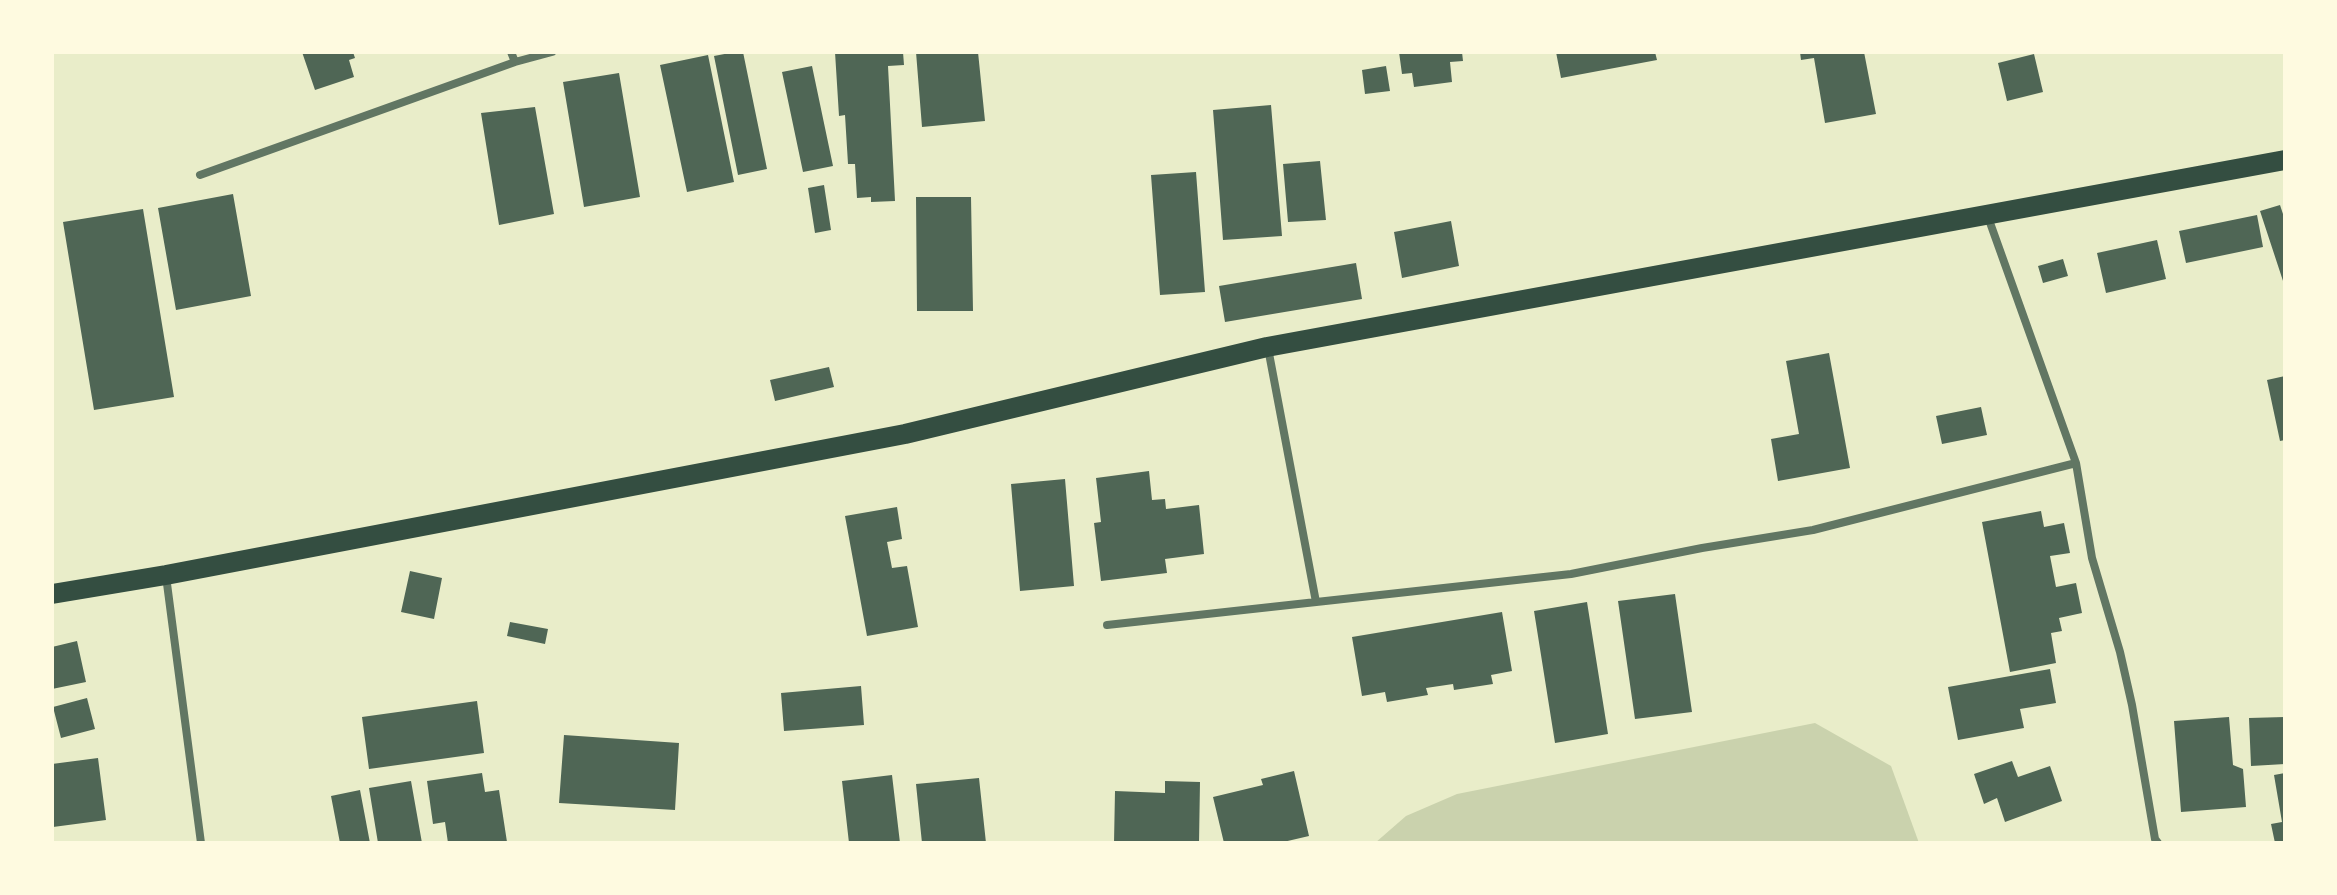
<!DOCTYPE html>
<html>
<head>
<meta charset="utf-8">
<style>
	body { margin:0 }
	#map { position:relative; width:2337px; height:895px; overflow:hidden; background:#e9edc9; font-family:"DM Sans",sans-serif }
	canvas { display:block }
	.frame { position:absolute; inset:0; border:54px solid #fefae0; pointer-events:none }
</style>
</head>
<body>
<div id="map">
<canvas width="2337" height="895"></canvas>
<div class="frame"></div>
</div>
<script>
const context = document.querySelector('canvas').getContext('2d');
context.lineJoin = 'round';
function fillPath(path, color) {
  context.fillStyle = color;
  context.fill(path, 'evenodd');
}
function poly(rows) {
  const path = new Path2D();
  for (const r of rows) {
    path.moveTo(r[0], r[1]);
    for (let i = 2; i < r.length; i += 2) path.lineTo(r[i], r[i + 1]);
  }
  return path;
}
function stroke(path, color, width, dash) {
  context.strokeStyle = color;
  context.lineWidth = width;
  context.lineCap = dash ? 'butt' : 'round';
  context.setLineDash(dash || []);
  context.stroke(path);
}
fillPath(poly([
	[1815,723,1891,766,1919,843,1375,843,1406,816,1457,794]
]), '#cad2ad');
fillPath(poly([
	[302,52,353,52,355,58,349,60,354,77,315,90],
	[735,52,743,52,767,169,738,175,714,56],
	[835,52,903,52,904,65,888,66,895,201,871,202,871,197,857,198,855,164,848,164,845,115,839,116],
	[916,52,978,52,985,121,922,127],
	[1399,52,1462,52,1463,61,1450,62,1452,82,1414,87,1412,73,1402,74],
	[1556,52,1655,52,1657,60,1561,78],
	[1800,52,1864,52,1876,114,1825,123,1814,58,1801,60],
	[2034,54,2043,92,2007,101,1998,63],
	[708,55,734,182,687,192,660,65],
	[812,66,833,166,803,172,782,72],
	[1386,66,1390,91,1365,94,1362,70],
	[619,73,640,197,584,207,563,82],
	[1271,105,1282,236,1223,240,1213,110],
	[535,107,554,214,499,225,481,113],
	[1320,161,1326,220,1288,222,1283,164],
	[1196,172,1205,292,1160,295,1151,175],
	[824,185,831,230,815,233,808,188],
	[233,194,251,296,176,310,158,208],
	[916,197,971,197,973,311,917,311],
	[2280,205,2285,220,2284,284,2260,211],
	[143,209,174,397,94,410,63,222],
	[2257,215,2263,247,2186,263,2179,231],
	[1451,221,1459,266,1402,278,1394,232],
	[2157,240,2166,279,2106,293,2097,253],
	[2063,259,2068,276,2043,283,2038,266],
	[1356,263,1362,299,1225,322,1219,286],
	[1829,353,1850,468,1778,481,1771,439,1799,434,1786,361],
	[829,367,834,387,775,401,770,380],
	[2285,376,2285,440,2280,441,2267,380],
	[1981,407,1987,435,1942,444,1936,416],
	[1149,471,1152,500,1165,499,1166,509,1199,505,1204,554,1165,559,1167,573,1101,581,1094,523,1101,522,1096,478],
	[1065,479,1074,586,1020,591,1011,484],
	[897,507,902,539,887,542,892,568,907,566,918,627,867,636,845,516],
	[2041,511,2044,527,2064,523,2070,553,2050,556,2056,587,2076,583,2082,613,2059,618,2062,631,2051,633,2056,663,2010,672,1982,522],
	[410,571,442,578,434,619,401,612],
	[1675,594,1692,712,1635,719,1618,601],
	[1587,602,1608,734,1555,743,1534,611],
	[1502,612,1512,671,1491,675,1493,684,1454,690,1453,684,1426,688,1428,695,1387,702,1385,692,1362,696,1352,637],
	[510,622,548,629,545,644,507,636],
	[77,641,86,682,52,689,52,647],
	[2050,669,2056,703,2020,709,2024,728,1958,740,1948,687],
	[861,686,864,725,784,731,781,693],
	[87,698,95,729,61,738,53,707],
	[477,701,484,753,369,769,362,717],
	[2229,717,2233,765,2243,769,2246,807,2181,812,2174,721],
	[2285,717,2285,764,2251,766,2249,718],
	[564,735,679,743,675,810,559,803],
	[98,758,106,820,53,827,52,764],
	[2012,761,2018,777,2050,766,2062,801,2005,822,1997,798,1984,804,1974,774],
	[1294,771,1309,836,1279,843,1224,843,1213,797,1263,785,1261,779],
	[482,773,485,792,499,790,507,842,448,843,445,822,433,824,427,781],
	[2285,773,2285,843,2275,843,2271,824,2282,822,2274,775],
	[892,775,900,843,849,843,842,781],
	[979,778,986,843,922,843,916,784],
	[411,781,422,843,378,843,369,788],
	[1165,781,1200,782,1199,843,1114,843,1115,791,1165,793],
	[360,790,370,843,340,843,331,796]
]), '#4f6655');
stroke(poly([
	[511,52,515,62,552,52],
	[200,175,515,62],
	[1988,217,2076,463,2092,558,2120,652,2132,705,2155,839,2158,843],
	[1268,348,1316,602],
	[166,576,201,843],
	[1107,625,1571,574,1702,548,1813,530,2076,463]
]), '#617663', 8);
stroke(poly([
	[52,594,166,575,905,434,1267,347,2285,160]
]), '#344e41', 20);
</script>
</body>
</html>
